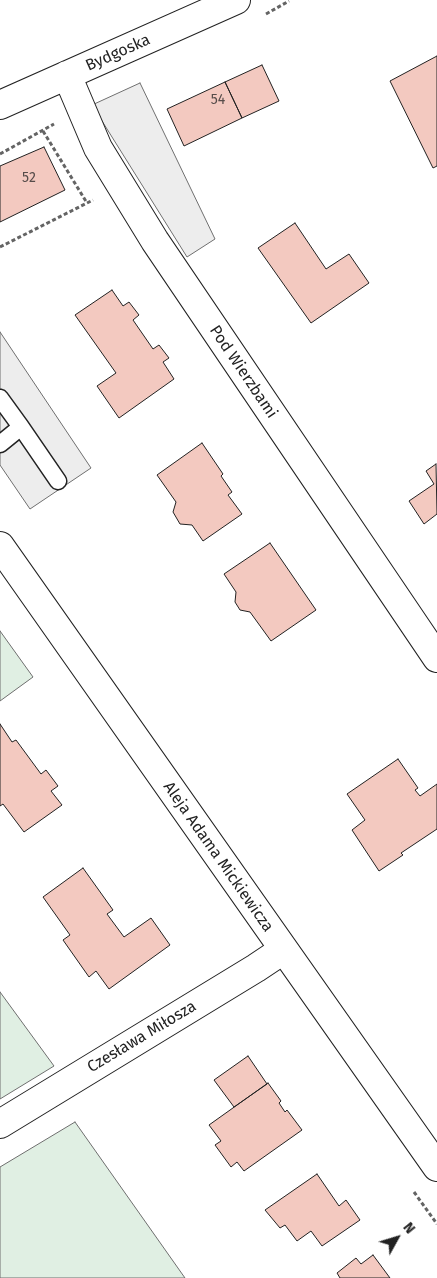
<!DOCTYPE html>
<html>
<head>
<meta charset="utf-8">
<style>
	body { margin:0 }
	#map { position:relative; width:437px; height:1278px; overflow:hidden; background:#fff; font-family:"Fira Sans",sans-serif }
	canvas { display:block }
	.north { position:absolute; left:372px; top:1213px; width:50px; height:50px; -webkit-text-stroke:4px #fff; paint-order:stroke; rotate:51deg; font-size:14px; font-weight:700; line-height:20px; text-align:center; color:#222 }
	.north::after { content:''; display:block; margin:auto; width:18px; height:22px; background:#222; clip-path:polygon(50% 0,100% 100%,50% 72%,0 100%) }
</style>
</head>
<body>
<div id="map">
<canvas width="437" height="1278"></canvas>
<div class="north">N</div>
</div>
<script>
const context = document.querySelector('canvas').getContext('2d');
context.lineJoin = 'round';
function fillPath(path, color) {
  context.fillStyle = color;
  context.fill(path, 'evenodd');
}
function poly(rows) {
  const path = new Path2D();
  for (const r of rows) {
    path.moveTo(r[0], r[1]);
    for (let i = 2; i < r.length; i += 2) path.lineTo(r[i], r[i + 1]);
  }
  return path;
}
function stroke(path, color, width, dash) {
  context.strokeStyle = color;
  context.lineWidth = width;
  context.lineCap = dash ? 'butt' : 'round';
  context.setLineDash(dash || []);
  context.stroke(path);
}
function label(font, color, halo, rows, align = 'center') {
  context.font = font + ' "Fira Sans",sans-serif';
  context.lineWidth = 4;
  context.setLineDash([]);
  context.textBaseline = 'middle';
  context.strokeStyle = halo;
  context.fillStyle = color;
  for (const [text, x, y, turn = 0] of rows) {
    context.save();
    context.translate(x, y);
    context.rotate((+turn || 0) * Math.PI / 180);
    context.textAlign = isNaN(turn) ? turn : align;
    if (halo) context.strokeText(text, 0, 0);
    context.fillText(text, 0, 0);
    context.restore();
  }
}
const green = poly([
	[0,631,33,677,0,701,0,631],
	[0,992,54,1066,0,1099,0,992],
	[75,1122,185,1278,0,1278,0,1167,75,1122]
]);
fillPath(green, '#e0efe3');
stroke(green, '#6f6f6f', 1);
const parking = poly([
	[140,83,215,239,187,257,92,105,140,83],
	[0,332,91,468,30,509,0,465,0,332]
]);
fillPath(parking, '#ededed');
stroke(parking, '#6f6f6f', 1);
const building = poly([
	[437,56,437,166,433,168,390,81,437,56],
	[262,65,279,101,242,118,225,82,262,65],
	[225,82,242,118,184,146,167,109,225,82],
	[44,147,65,190,0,222,0,166,44,147],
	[295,223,326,269,349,254,369,283,311,323,258,248,295,223],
	[112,290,123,306,129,302,139,315,133,320,153,349,159,345,169,358,163,362,174,379,119,418,97,386,116,373,75,315,112,290],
	[202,443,223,474,221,476,232,492,228,495,242,514,203,541,192,525,180,524,173,512,176,502,157,475,202,443],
	[436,464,437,514,424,524,409,501,434,484,426,471,436,464],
	[270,543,316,610,271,641,250,612,240,610,235,602,236,592,224,574,270,543],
	[0,724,12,742,16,740,41,774,46,770,58,786,51,791,62,805,24,832,3,804,0,806,0,724],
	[398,759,418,788,415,790,420,796,437,784,437,829,401,853,403,855,379,871,352,830,365,820,347,794,398,759],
	[83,868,113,910,107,914,124,937,151,918,170,945,109,989,96,971,89,977,63,940,70,935,43,897,83,868],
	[248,1056,267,1084,234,1107,214,1080,248,1056],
	[268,1083,281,1101,279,1103,285,1112,287,1110,302,1130,244,1171,237,1162,231,1167,215,1145,221,1141,209,1125,268,1083],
	[317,1174,339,1206,346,1200,360,1220,322,1246,311,1231,297,1241,285,1225,280,1228,265,1210,317,1174],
	[373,1255,390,1278,340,1278,337,1273,356,1258,361,1264,373,1255]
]);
fillPath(building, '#f3c9c0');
stroke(building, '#222', 1);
const lane = poly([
	[0,398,21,427,0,444],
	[21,427,58,481]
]);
const street = poly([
	[67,75,98,148,155,241,437,658],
	[0,105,236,0],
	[0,546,437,1167],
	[0,1124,256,968,283,950]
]);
stroke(lane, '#222', 19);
stroke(street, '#222', 30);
stroke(poly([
	[266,14,289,1],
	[43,131,87,203],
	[0,154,54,124],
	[0,247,93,200],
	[414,1192,437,1224]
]), '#646464', 3, [4, 2.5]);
stroke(lane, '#fff', 16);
stroke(street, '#fff', 28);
label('14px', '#564c4a', null, [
	["54",218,100],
	["52",29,178]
]);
label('16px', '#222', '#fff', [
	["Bydgoska",118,53,-24],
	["Pod Wierzbami",243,372,56],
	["Aleja Adama Mickiewicza",218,857,55],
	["Czesława Miłosza",142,1037,-31]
]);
</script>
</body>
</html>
